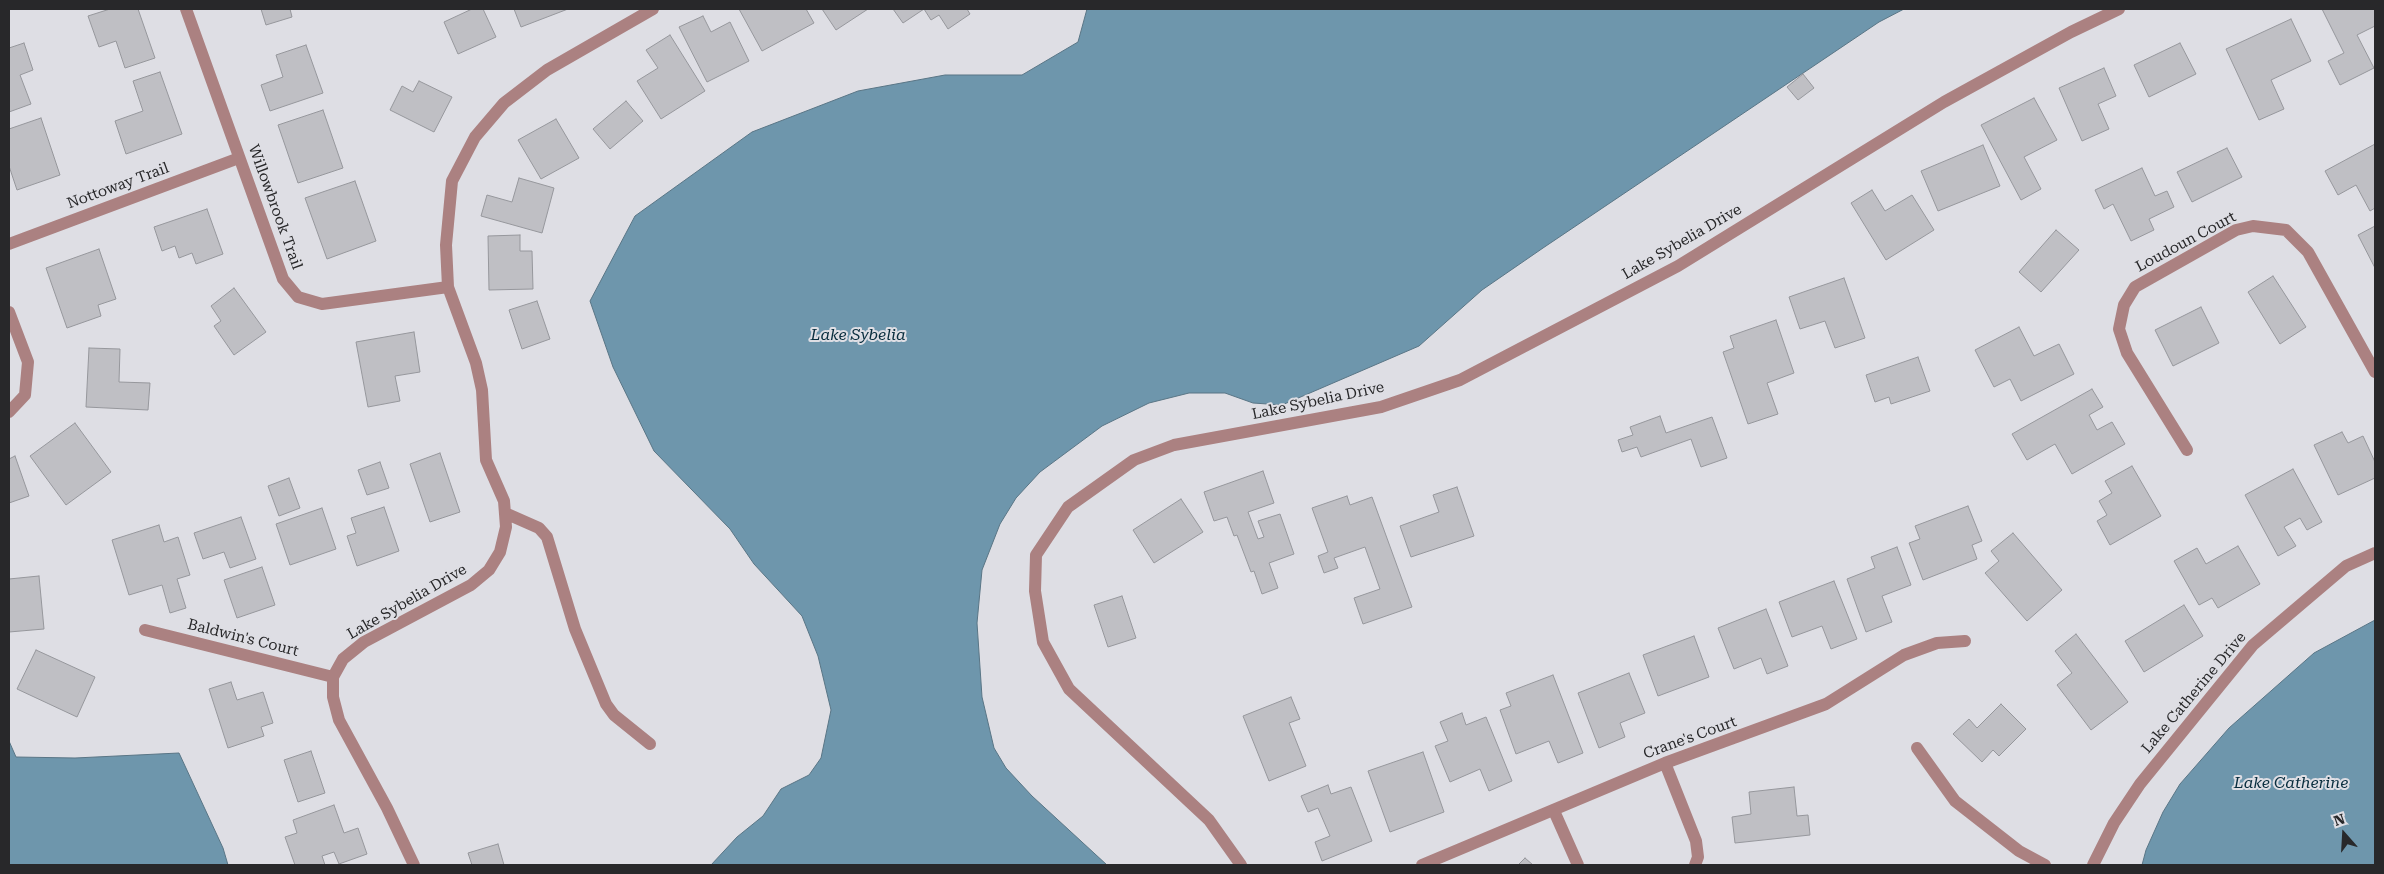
<!DOCTYPE html>
<html>
<head>
<meta charset="utf-8">
<style>
	body { margin:0 }
	#map { position:relative; width:2384px; height:874px; overflow:hidden; background:#dedee4; font-family:"Roboto Serif",serif }
	canvas { display:block }
	.frame { position:absolute; inset:0; border:10px solid #28282a; pointer-events:none }
	.north { position:absolute; left:2319px; top:809px; width:50px; height:50px; -webkit-text-stroke:4px #dedee4; paint-order:stroke; rotate:341deg; font-size:14px; font-weight:700; line-height:20px; text-align:center; color:#28282a }
	.north::after { content:''; display:block; margin:auto; width:18px; height:22px; background:#28282a; clip-path:polygon(50% 0,100% 100%,50% 72%,0 100%) }
</style>
</head>
<body>
<div id="map">
<canvas width="2384" height="874"></canvas>
<div class="frame"></div>
<div class="north">N</div>
</div>
<script>
const context = document.querySelector('canvas').getContext('2d');
context.lineJoin = 'round';
function fillPath(path, color) {
  context.fillStyle = color;
  context.fill(path, 'evenodd');
}
function poly(rows) {
  const path = new Path2D();
  for (const r of rows) {
    path.moveTo(r[0], r[1]);
    for (let i = 2; i < r.length; i += 2) path.lineTo(r[i], r[i + 1]);
  }
  return path;
}
function stroke(path, color, width, dash) {
  context.strokeStyle = color;
  context.lineWidth = width;
  context.lineCap = dash ? 'butt' : 'round';
  context.setLineDash(dash || []);
  context.stroke(path);
}
function label(font, color, halo, rows, align = 'center') {
  context.font = font + ' "Roboto Serif",serif';
  context.lineWidth = 4;
  context.setLineDash([]);
  context.textBaseline = 'middle';
  context.strokeStyle = halo;
  context.fillStyle = color;
  for (const [text, x, y, turn = 0] of rows) {
    context.save();
    context.translate(x, y);
    context.rotate((+turn || 0) * Math.PI / 180);
    context.textAlign = isNaN(turn) ? turn : align;
    if (halo) context.strokeText(text, 0, 0);
    context.fillText(text, 0, 0);
    context.restore();
  }
}
const water = poly([
	[1087,9,1904,9,1879,22,1543,248,1482,290,1419,346,1282,405,1253,403,1225,393,1189,393,1149,403,1102,426,1040,472,1016,498,1000,524,982,570,977,623,982,697,994,748,1006,768,1032,796,1107,865,711,865,737,837,763,816,781,789,809,775,821,758,831,710,818,656,802,616,754,564,730,529,654,451,613,367,590,301,635,216,752,132,858,91,945,75,1022,75,1078,42,1087,9],
	[2375,620,2375,865,2142,865,2146,850,2163,812,2180,784,2229,728,2314,653,2375,620],
	[9,741,16,757,75,758,179,753,223,848,228,865,9,865,9,741]
]);
fillPath(water, '#6e96ac');
stroke(water, '#597585', 1);
const building = poly([
	[110,9,138,9,155,58,125,68,116,41,99,47,88,16,110,9],
	[261,9,290,9,292,17,266,25,261,9],
	[472,9,483,9,496,37,458,54,444,22,472,9],
	[514,9,568,9,521,27,514,9],
	[739,9,806,9,814,23,762,51,739,9],
	[822,9,868,9,836,30,822,9],
	[893,9,967,9,970,14,948,29,939,15,931,20,924,9,903,23,893,9],
	[2322,9,2375,9,2375,26,2357,35,2374,68,2340,85,2328,61,2344,53,2322,9],
	[703,16,711,32,730,22,749,61,707,82,679,27,703,16],
	[2291,19,2311,61,2271,80,2284,109,2259,120,2226,49,2291,19],
	[670,35,705,91,661,119,637,81,658,68,646,50,670,35],
	[24,43,33,70,20,75,31,104,9,112,9,48,24,43],
	[2180,43,2196,74,2149,97,2134,65,2180,43],
	[306,45,323,93,270,111,261,85,283,77,276,55,306,45],
	[2104,68,2116,96,2098,104,2109,129,2082,141,2059,88,2104,68],
	[160,72,182,134,126,154,115,121,143,111,133,81,160,72],
	[1803,74,1814,88,1798,100,1787,87,1803,74],
	[419,81,452,97,434,132,390,110,402,86,413,92,419,81],
	[2034,98,2057,140,2024,157,2041,189,2021,200,1981,125,2034,98],
	[626,101,643,121,610,149,593,129,626,101],
	[323,110,343,168,298,183,278,125,323,110],
	[41,118,60,175,17,190,9,166,9,129,41,118],
	[556,119,579,158,541,179,518,140,556,119],
	[2375,144,2375,208,2370,211,2356,185,2338,195,2325,171,2375,144],
	[1983,145,2000,186,1938,211,1921,171,1983,145],
	[2227,148,2242,177,2192,202,2177,172,2227,148],
	[2142,168,2155,196,2167,191,2174,207,2149,219,2154,230,2131,241,2113,204,2104,209,2095,190,2142,168],
	[519,178,554,188,542,233,481,216,487,195,512,202,519,178],
	[355,181,376,241,327,259,305,198,355,181],
	[1872,190,1885,211,1912,195,1934,230,1886,260,1851,203,1872,190],
	[207,209,223,254,196,264,192,253,179,258,175,246,162,251,154,227,207,209],
	[2375,226,2375,268,2358,235,2375,226],
	[2056,230,2079,250,2041,292,2019,272,2056,230],
	[520,235,520,251,532,251,533,289,489,290,488,236,520,235],
	[99,249,116,299,98,305,101,316,67,328,46,268,99,249],
	[2273,276,2306,327,2280,344,2248,292,2273,276],
	[1844,278,1865,338,1835,348,1825,321,1800,329,1789,297,1844,278],
	[234,288,266,332,234,355,214,326,221,321,211,306,234,288],
	[537,301,550,339,522,349,509,310,537,301],
	[2201,307,2219,343,2173,366,2155,330,2201,307],
	[1776,320,1794,373,1767,383,1778,414,1748,424,1723,352,1734,348,1730,336,1776,320],
	[2019,327,2034,356,2059,344,2074,374,2021,401,2010,379,1994,387,1975,350,2019,327],
	[414,332,420,372,395,376,400,401,368,407,356,342,414,332],
	[89,348,120,349,119,382,150,383,148,410,86,407,89,348],
	[1918,357,1930,391,1891,404,1889,397,1875,402,1866,375,1918,357],
	[2092,389,2103,407,2089,415,2097,430,2112,422,2125,444,2072,474,2055,444,2027,460,2012,434,2092,389],
	[1660,416,1666,433,1712,417,1727,458,1701,467,1691,439,1641,457,1637,447,1622,452,1618,440,1633,435,1630,427,1660,416],
	[75,423,111,472,66,505,30,456,75,423],
	[2342,432,2348,443,2363,436,2375,462,2375,478,2338,495,2314,445,2342,432],
	[440,453,460,512,430,522,410,464,440,453],
	[15,456,29,496,9,503,9,459,15,456],
	[380,462,389,488,367,495,358,470,380,462],
	[2132,466,2161,516,2110,545,2097,521,2107,515,2099,501,2112,493,2105,481,2132,466],
	[2293,469,2322,522,2307,530,2300,518,2284,527,2296,546,2278,556,2245,495,2293,469],
	[1263,471,1274,503,1248,512,1258,539,1264,537,1258,521,1280,514,1294,554,1269,563,1278,588,1262,594,1254,571,1251,572,1237,535,1234,536,1227,517,1214,521,1204,492,1263,471],
	[289,478,300,508,279,516,268,486,289,478],
	[1457,487,1474,536,1411,557,1400,526,1439,512,1433,495,1457,487],
	[1347,496,1350,505,1372,497,1412,607,1363,624,1354,598,1380,589,1365,547,1334,558,1338,568,1324,573,1318,556,1328,552,1312,508,1347,496],
	[1181,499,1203,532,1154,563,1133,530,1181,499],
	[1968,506,1982,541,1972,545,1977,559,1923,580,1909,543,1920,539,1915,526,1968,506],
	[384,507,399,551,357,566,347,536,356,533,351,518,384,507],
	[322,508,336,549,290,565,276,524,322,508],
	[241,517,256,559,230,568,224,552,203,559,194,533,241,517],
	[159,525,164,542,178,537,190,575,177,579,186,608,170,613,162,585,129,595,112,540,159,525],
	[2013,533,2062,590,2027,621,1985,573,1999,561,1991,551,2013,533],
	[2238,546,2260,584,2218,608,2212,598,2199,605,2174,561,2197,548,2206,564,2238,546],
	[1897,547,1911,585,1882,596,1892,622,1866,632,1847,579,1875,568,1871,557,1897,547],
	[262,567,275,605,237,618,224,580,262,567],
	[39,576,44,629,9,632,9,579,39,576],
	[1834,581,1857,639,1831,649,1822,626,1792,637,1779,602,1834,581],
	[1122,596,1136,638,1108,647,1094,605,1122,596],
	[2184,605,2203,636,2144,672,2125,641,2184,605],
	[1766,609,1788,666,1767,674,1761,658,1734,669,1718,628,1766,609],
	[2076,634,2128,702,2091,730,2057,685,2072,673,2055,651,2076,634],
	[1694,636,1709,677,1658,696,1643,655,1694,636],
	[36,650,95,677,77,717,17,689,36,650],
	[1629,673,1645,713,1620,723,1625,737,1599,748,1578,693,1629,673],
	[1553,675,1583,753,1558,763,1549,741,1516,754,1500,710,1511,706,1506,693,1553,675],
	[231,682,237,700,263,692,273,723,261,727,264,736,228,748,209,689,231,682],
	[1291,697,1300,719,1289,723,1306,766,1269,781,1243,716,1291,697],
	[2001,704,2026,729,1999,756,1993,750,1982,762,1953,734,1969,719,1977,728,2001,704],
	[1462,713,1466,725,1486,717,1512,781,1489,791,1480,769,1450,782,1435,746,1448,741,1440,722,1462,713],
	[311,751,325,793,298,802,284,760,311,751],
	[1423,752,1444,812,1390,832,1368,771,1423,752],
	[1328,785,1331,794,1351,787,1372,841,1322,861,1315,842,1330,836,1318,808,1308,812,1301,796,1328,785],
	[1794,787,1797,816,1808,815,1810,835,1735,843,1732,817,1751,814,1749,792,1794,787],
	[334,805,344,833,358,828,367,854,339,864,334,852,322,856,325,865,295,865,285,837,297,833,293,820,334,805],
	[498,844,504,865,472,865,468,853,498,844],
	[1525,858,1533,865,1518,865,1525,858]
]);
fillPath(building, '#bfbfc4');
stroke(building, '#96979c', 1);
stroke(poly([
	[186,9,283,279,298,297,322,304,448,287],
	[9,244,239,158],
	[9,312,28,362,25,395,9,412],
	[2187,450,2127,353,2119,329,2124,305,2135,287,2236,230,2253,226,2286,230,2308,252,2375,372],
	[505,513,539,528,547,537,575,629,606,704,614,715,650,744],
	[145,630,333,677],
	[1917,748,1955,801,2019,851,2045,865],
	[1665,763,1696,841,1698,857,1695,865],
	[1554,811,1578,865],
	[414,865,387,808,339,720,333,697,333,677,343,659,364,642,471,585,489,570,500,552,506,527,504,501,486,460,482,390,476,363,448,287,446,245,452,181,475,137,504,103,547,70,653,9],
	[1241,865,1209,820,1069,689,1043,642,1035,591,1036,555,1068,507,1134,460,1174,445,1381,407,1460,380,1678,266,1944,102,2071,32,2119,9],
	[1422,865,1665,763,1826,704,1904,655,1937,643,1965,641],
	[2093,865,2114,823,2140,784,2253,645,2346,566,2375,553]
]), '#ab8181', 12);
label('15px', '#28282a', '#dedee4', [
	["Nottoway Trail",118,186,-20],
	["Willowbrook Trail",275,207,70],
	["Lake Sybelia Drive",1682,242,-30],
	["Loudoun Court",2186,242,-28],
	["Lake Sybelia Drive",1318,401,-12],
	["Lake Sybelia Drive",407,602,-30],
	["Baldwin's Court",243,638,14],
	["Lake Catherine Drive",2194,693,-50],
	["Crane's Court",1690,738,-20]
]);
label('italic 16px', '#082d3e', '#dedee4', [
	["Lake Sybelia",858,335],
	["Lake Catherine",2291,783]
]);
</script>
</body>
</html>
